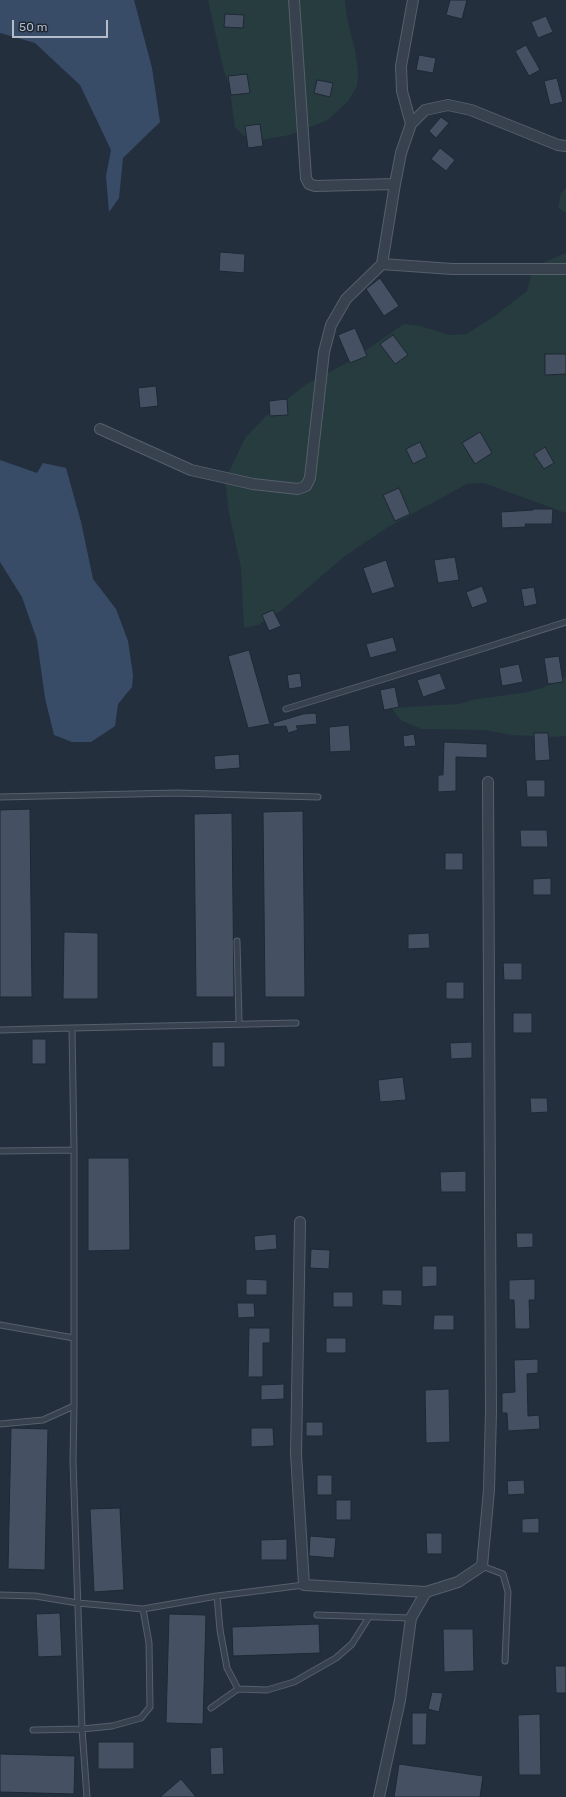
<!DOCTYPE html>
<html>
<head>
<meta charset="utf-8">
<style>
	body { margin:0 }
	#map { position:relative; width:566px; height:1797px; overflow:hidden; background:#242f3e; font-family:Rubik,sans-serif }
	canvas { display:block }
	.scale { position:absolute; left:12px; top:20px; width:96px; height:18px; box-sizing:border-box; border:2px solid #b4bcc9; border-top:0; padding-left:5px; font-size:12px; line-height:14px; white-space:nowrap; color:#b4bcc9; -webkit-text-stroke:3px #1d2633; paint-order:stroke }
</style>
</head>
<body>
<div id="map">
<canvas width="566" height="1797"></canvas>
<div class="scale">50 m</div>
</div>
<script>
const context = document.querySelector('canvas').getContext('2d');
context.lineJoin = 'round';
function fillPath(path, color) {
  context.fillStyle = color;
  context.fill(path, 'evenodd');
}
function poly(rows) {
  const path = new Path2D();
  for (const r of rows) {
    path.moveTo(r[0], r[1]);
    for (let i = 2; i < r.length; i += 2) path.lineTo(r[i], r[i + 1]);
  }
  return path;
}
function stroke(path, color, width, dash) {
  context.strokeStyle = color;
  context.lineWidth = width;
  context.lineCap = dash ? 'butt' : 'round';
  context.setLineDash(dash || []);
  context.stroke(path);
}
fillPath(poly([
	[208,0,345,0,347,18,355,50,358,71,357,86,349,100,328,120,290,135,260,140,246,137,235,128,229,84,224,72],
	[566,188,566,213,558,208,561,193],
	[566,253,566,513,484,483,467,484,388,527,345,556,282,610,258,625,244,628,241,568,229,513,225,480,245,438,265,417,305,385,350,361,404,324,420,326,450,335,466,334,492,318,527,291,532,272,545,262],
	[566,677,566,736,552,737,511,735,485,730,422,729,402,721,391,708,459,704,472,700,528,692,542,688]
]), '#263c3f');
fillPath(poly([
	[0,0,134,0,152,68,160,122,123,158,119,198,109,212,106,176,111,150,80,85,35,43,0,33],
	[0,460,37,473,43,463,66,468,81,522,93,579,116,609,128,641,133,675,132,687,118,704,115,726,91,742,72,742,54,735,45,698,37,640,22,597,0,562]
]), '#394c67');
const building = poly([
	[450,0,467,0,462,19,446,15,450,0],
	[225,14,244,15,243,28,224,27,225,14],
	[546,16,553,32,538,38,531,22,546,16],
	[526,45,540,70,529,76,515,51,526,45],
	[419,55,436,58,433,73,416,70,419,55],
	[247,74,250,93,231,95,228,76,247,74],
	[557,78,563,102,550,105,544,81,557,78],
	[317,80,333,83,330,97,314,93,317,80],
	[441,117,449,123,436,138,429,131,441,117],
	[260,124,263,146,248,148,245,126,260,124],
	[440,148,455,160,446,171,431,159,440,148],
	[220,252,245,254,244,273,219,271,220,252],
	[380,278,399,306,384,316,366,289,380,278],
	[355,328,367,356,350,363,338,335,355,328],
	[393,335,408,355,395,364,380,344,393,335],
	[545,354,566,354,566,374,545,375,545,354],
	[156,386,158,406,140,408,138,388,156,386],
	[287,399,288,415,270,416,269,401,287,399],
	[480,432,492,453,475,464,462,443,480,432],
	[420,442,427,457,413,464,406,449,420,442],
	[545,447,554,463,544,469,534,454,545,447],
	[399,488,410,514,395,521,383,495,399,488],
	[533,509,553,509,552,524,525,524,526,527,502,528,501,512,533,510,533,509],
	[455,557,459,580,438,583,434,560,455,557],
	[386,560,395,587,372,594,363,568,386,560],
	[482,586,488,602,472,608,466,592,482,586],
	[534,587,537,604,524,607,521,589,534,587],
	[273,610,281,626,269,631,262,615,273,610],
	[393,637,397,651,370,658,366,644,393,637],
	[249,650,270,724,248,728,228,656,249,650],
	[559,656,563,682,548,684,544,658,559,656],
	[519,664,523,682,502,686,499,668,519,664],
	[300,673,302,687,289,689,287,675,300,673],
	[440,673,446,689,423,697,417,680,440,673],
	[395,687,399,707,384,710,380,690,395,687],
	[316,713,317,724,296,726,298,730,288,733,286,726,274,727,273,723,303,714,316,713],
	[349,725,351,751,330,752,329,727,349,725],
	[534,733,548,733,550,760,535,761,534,733],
	[414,734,416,746,404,747,403,736,414,734],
	[444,742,487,744,487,758,456,757,456,791,438,792,438,775,443,775,444,742],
	[239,754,240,768,215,770,214,756,239,754],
	[526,780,545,780,545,797,527,797,526,780],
	[30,809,32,997,0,997,0,810,30,809],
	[303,811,305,997,265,997,263,812,303,811],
	[232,813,234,997,196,997,194,814,232,813],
	[520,830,547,830,548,847,521,847,520,830],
	[445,853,463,853,463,870,445,870,445,853],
	[551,878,551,895,533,895,533,879,551,878],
	[64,932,98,933,98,999,63,999,64,932],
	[429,933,430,948,408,949,408,934,429,933],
	[503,963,522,963,522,980,504,980,503,963],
	[446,982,464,982,464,999,446,999,446,982],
	[513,1013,532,1013,532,1033,513,1033,513,1013],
	[32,1039,46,1039,46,1064,32,1064,32,1039],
	[212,1042,225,1042,225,1067,212,1067,212,1042],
	[472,1042,472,1058,451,1059,450,1043,472,1042],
	[403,1077,406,1100,380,1102,378,1080,403,1077],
	[530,1098,547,1098,548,1112,531,1113,530,1098],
	[88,1158,129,1158,130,1250,88,1251,88,1158],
	[466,1171,466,1192,441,1192,440,1172,466,1171],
	[516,1233,533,1233,533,1247,517,1248,516,1233],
	[276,1234,277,1249,255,1251,254,1236,276,1234],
	[311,1249,330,1250,329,1269,310,1268,311,1249],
	[422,1266,437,1266,437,1286,422,1287,422,1266],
	[246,1279,267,1280,267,1295,246,1295,246,1279],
	[535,1279,535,1300,529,1300,530,1329,515,1329,514,1300,509,1300,509,1280,535,1279],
	[382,1290,402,1290,402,1306,382,1305,382,1290],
	[333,1292,353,1292,353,1307,333,1307,333,1292],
	[237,1303,254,1303,255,1317,238,1318,237,1303],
	[434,1315,454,1315,454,1330,433,1330,434,1315],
	[249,1328,270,1328,270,1343,263,1343,263,1377,248,1377,249,1328],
	[326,1338,346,1338,346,1353,326,1353,326,1338],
	[538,1359,538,1373,527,1374,528,1416,539,1415,540,1429,508,1431,507,1413,502,1413,502,1393,515,1392,514,1360,538,1359],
	[284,1384,284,1399,261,1400,261,1385,284,1384],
	[449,1389,450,1442,426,1443,425,1390,449,1389],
	[306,1422,323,1422,323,1436,306,1436,306,1422],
	[11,1428,48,1429,45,1570,8,1569,11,1428],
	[251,1428,273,1428,274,1446,251,1447,251,1428],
	[317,1475,332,1475,332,1495,317,1495,317,1475],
	[524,1480,525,1494,508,1495,507,1481,524,1480],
	[336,1500,351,1500,351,1520,336,1520,336,1500],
	[120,1508,124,1590,94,1592,90,1509,120,1508],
	[539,1518,539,1533,522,1533,522,1519,539,1518],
	[426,1533,442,1533,442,1554,427,1554,426,1533],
	[310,1536,336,1538,334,1558,309,1556,310,1536],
	[287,1539,287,1560,261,1560,261,1540,287,1539],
	[60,1613,62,1656,38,1657,36,1614,60,1613],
	[169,1614,206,1615,203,1724,166,1723,169,1614],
	[319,1624,320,1653,233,1656,232,1627,319,1624],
	[443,1629,473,1629,474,1671,444,1672,443,1629],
	[555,1666,566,1666,566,1693,556,1693,555,1666],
	[432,1692,443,1693,439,1712,428,1709,432,1692],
	[412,1713,427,1713,426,1745,412,1745,412,1713],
	[540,1714,541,1775,519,1775,518,1715,540,1714],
	[98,1742,134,1742,134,1769,98,1769,98,1742],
	[223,1747,224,1774,211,1775,210,1748,223,1747],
	[0,1754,75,1756,74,1794,0,1792,0,1754],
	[399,1764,483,1776,480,1797,394,1797,399,1764],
	[181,1779,196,1797,160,1797,181,1779]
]);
fillPath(building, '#455162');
stroke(building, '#1f2835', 1);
const lane = poly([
	[286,709,478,650,566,622],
	[0,797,177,793,318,797],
	[237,941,239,1023],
	[72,1028,296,1023],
	[0,1030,72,1028,74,1150],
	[0,1151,74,1150,74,1338],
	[0,1325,74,1338,74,1406,43,1420,0,1424],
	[74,1406,73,1460,82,1729,87,1797],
	[482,1566,503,1574,508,1592,505,1661],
	[0,1595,35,1596,78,1603,143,1609,217,1596,304,1585],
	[217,1596,220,1630,227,1668,238,1689,267,1690,294,1682,336,1658,352,1644,369,1617],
	[317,1615,411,1618],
	[211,1708,238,1689],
	[33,1730,82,1729,112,1726,141,1718,150,1707,149,1643,143,1609]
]);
const street = poly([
	[294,0,306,178,309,184,315,186,395,184],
	[411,124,402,91,401,66,413,0],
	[382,264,452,269,566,269],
	[100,429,191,470,253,484,298,489,306,486,310,478,324,352,331,325,346,299,382,264,395,184,401,153,411,124,425,110,448,105,471,110,558,145,566,146],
	[300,1222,296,1454,304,1585,426,1592],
	[379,1797,400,1700,411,1618,426,1592,458,1582,482,1566,489,1490,491,1412,488,782]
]);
stroke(lane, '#565f6c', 7);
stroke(street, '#565f6c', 12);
stroke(lane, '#38414e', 5);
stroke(street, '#38414e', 10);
</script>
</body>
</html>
